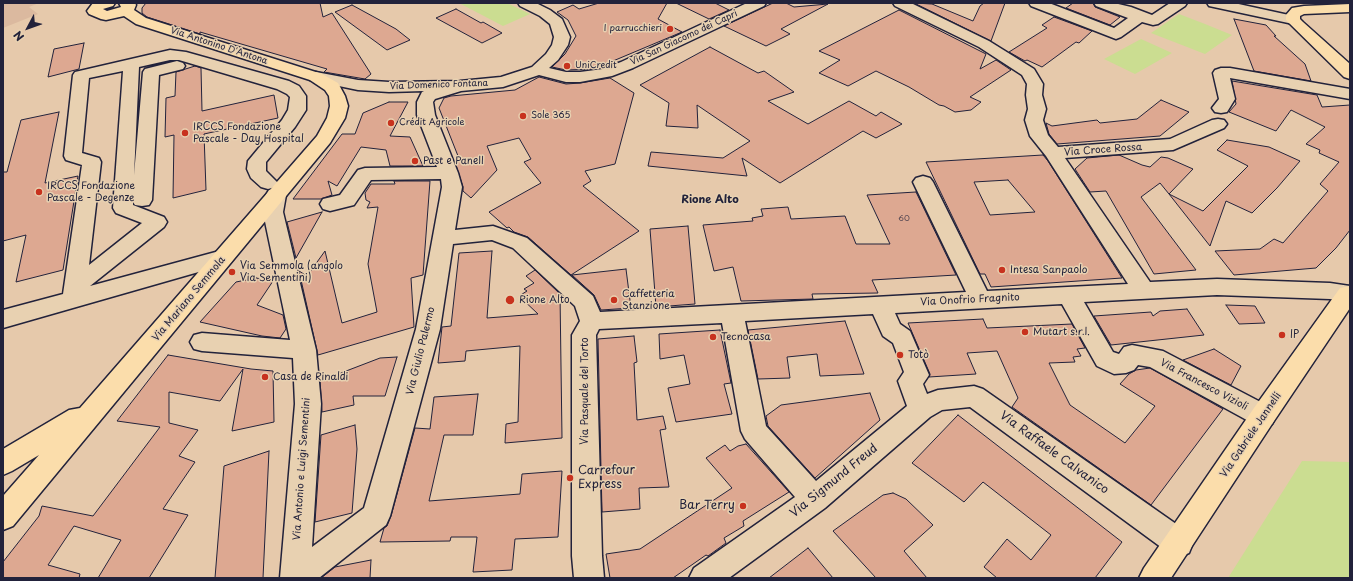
<!DOCTYPE html>
<html>
<head>
<meta charset="utf-8">
<style>
	body { margin:0 }
	#map { position:relative; width:1353px; height:581px; overflow:hidden; background:#e6c9ab; font-family:"Playpen Sans",sans-serif }
	canvas { display:block }
	.frame { position:absolute; inset:0; border:4px solid #22223b; pointer-events:none }
	.north { position:absolute; left:8px; top:8px; width:40px; height:40px; -webkit-text-stroke:3px #e8d1b1; paint-order:stroke; rotate:229deg; font-size:11px; font-weight:700; line-height:16px; text-align:center; color:#22223b }
	.north::after { content:''; display:block; margin:auto; width:14px; height:18px; background:#22223b; clip-path:polygon(50% 0,100% 100%,50% 72%,0 100%) }
</style>
</head>
<body>
<div id="map">
<canvas width="1353" height="581"></canvas>
<div class="frame"></div>
<div class="north">N</div>
</div>
<script>
const context = document.querySelector('canvas').getContext('2d');
context.lineJoin = 'round';
function fillPath(path, color) {
  context.fillStyle = color;
  context.fill(path, 'evenodd');
}
function poly(rows) {
  const path = new Path2D();
  for (const r of rows) {
    path.moveTo(r[0], r[1]);
    for (let i = 2; i < r.length; i += 2) path.lineTo(r[i], r[i + 1]);
  }
  return path;
}
function stroke(path, color, width, dash) {
  context.strokeStyle = color;
  context.lineWidth = width;
  context.lineCap = dash ? 'butt' : 'round';
  context.setLineDash(dash || []);
  context.stroke(path);
}
function label(font, color, halo, rows, align = 'center') {
  context.font = font + ' "Playpen Sans",sans-serif';
  context.lineWidth = 3;
  context.setLineDash([]);
  context.textBaseline = 'middle';
  context.strokeStyle = halo;
  context.fillStyle = color;
  for (const [text, x, y, turn = 0] of rows) {
    context.save();
    context.translate(x, y);
    context.rotate((+turn || 0) * Math.PI / 180);
    context.textAlign = isNaN(turn) ? turn : align;
    if (halo) context.strokeText(text, 0, 0);
    context.fillText(text, 0, 0);
    context.restore();
  }
}
fillPath(poly([
	[3,3,39,3,29,7,38,14,3,28]
]), '#dbb99f');
fillPath(poly([
	[459,3,507,3,530,14,503,26],
	[1179,14,1205,24,1232,35,1205,54,1151,33],
	[1141,39,1172,53,1135,74,1104,59],
	[1302,461,1350,462,1350,578,1228,578]
]), '#cbdd91');
const building = poly([
	[146,3,320,3,323,17,332,13,371,74,365,79,324,72,327,69,200,32,200,34,147,17,142,13,142,8,146,3],
	[599,3,667,3,658,19,682,32,613,61,593,67,595,69,566,70,552,67,565,54,576,36,568,20,557,12,573,5,579,9,599,3],
	[676,3,715,3,729,10,709,19,676,3],
	[773,3,786,3,794,7,828,4,781,29,790,34,766,46,724,26,773,3],
	[914,3,932,4,973,21,980,6,984,3,1005,3,991,41,914,3],
	[1073,3,1093,3,1095,7,1120,17,1110,25,1066,8,1073,3],
	[352,5,396,29,410,40,387,50,335,12,352,5],
	[456,9,481,23,483,22,502,33,482,43,436,18,456,9],
	[899,10,986,54,980,69,996,60,1011,70,970,97,981,102,971,110,955,112,944,106,939,105,909,87,876,71,848,86,819,73,840,60,819,51,899,10],
	[1054,17,1092,31,1079,43,1076,42,1042,67,1027,60,1025,61,1009,52,1047,28,1042,25,1054,17],
	[1234,19,1266,25,1276,36,1274,36,1305,64,1311,81,1254,71,1234,19],
	[84,43,79,69,48,77,54,49,84,43],
	[710,47,758,73,764,71,794,92,768,101,808,124,849,101,876,116,881,112,902,124,876,138,863,131,780,183,742,158,747,176,648,166,651,152,723,158,750,141,697,105,698,128,666,126,669,103,640,85,710,47],
	[195,66,201,68,202,111,274,95,278,118,204,134,206,190,173,198,174,135,165,137,166,98,175,96,176,72,195,66],
	[539,77,566,84,580,83,610,78,634,93,615,164,585,171,591,181,583,186,639,231,571,275,528,237,514,232,509,227,507,228,489,212,541,183,524,162,531,159,519,138,487,146,497,170,471,198,463,191,463,187,455,162,460,161,439,108,444,98,451,96,515,90,539,77],
	[1232,81,1317,95,1322,107,1350,105,1350,230,1336,248,1316,268,1234,275,1215,251,1260,249,1274,239,1283,243,1328,191,1320,184,1339,162,1319,153,1320,150,1306,144,1325,127,1291,110,1276,131,1229,112,1236,104,1232,81],
	[1161,100,1189,112,1160,136,1057,144,1049,134,1046,123,1052,126,1097,120,1100,123,1137,119,1161,100],
	[389,102,408,102,390,136,410,137,423,166,390,166,386,150,361,147,337,186,328,181,332,195,321,199,293,199,342,134,355,134,363,113,389,102],
	[59,112,45,183,78,176,63,270,16,282,26,235,3,241,3,172,7,172,21,120,59,112],
	[1227,140,1269,147,1300,161,1277,188,1252,213,1226,201,1210,246,1169,194,1203,211,1248,166,1217,150,1227,140],
	[1043,155,1048,161,1122,278,991,287,985,274,980,274,926,162,1043,155],
	[1008,180,1035,212,990,215,974,182,1008,180],
	[1119,155,1142,165,1150,167,1161,157,1168,158,1193,169,1169,194,1160,183,1141,197,1196,270,1154,274,1106,191,1090,192,1075,169,1087,158,1119,155],
	[394,181,430,181,423,275,411,278,414,327,318,355,299,271,307,276,325,251,342,323,377,312,368,264,378,207,367,208,370,202,366,200,365,193,371,184,395,184,394,181],
	[916,192,956,275,872,280,878,293,812,294,813,299,741,301,733,267,714,271,703,225,753,221,752,218,763,216,761,209,788,207,791,219,845,216,856,244,890,244,867,195,916,192],
	[322,212,296,258,287,222,322,212],
	[688,226,695,304,656,307,650,229,688,226],
	[492,251,487,318,538,314,519,296,527,291,524,289,534,283,526,276,535,270,560,294,562,438,505,443,506,424,518,422,520,346,466,351,465,361,438,363,442,327,451,326,459,253,492,251],
	[626,269,631,308,601,310,594,295,572,275,626,269],
	[256,278,273,281,257,305,283,315,286,329,280,338,262,336,200,322,236,282,256,278],
	[1226,305,1255,306,1265,323,1239,324,1226,305],
	[1187,309,1204,335,1111,345,1094,316,1151,312,1153,316,1160,311,1187,309],
	[983,319,987,328,1072,324,1085,348,1077,349,1081,356,1073,357,1075,362,1049,363,1070,405,1125,443,1155,406,1120,384,1129,374,1136,370,1150,368,1223,409,1151,505,1012,407,1018,398,997,351,967,353,976,374,929,377,930,374,908,323,983,319],
	[845,321,864,374,820,376,817,354,787,357,790,378,758,379,748,330,845,321],
	[720,330,731,383,724,384,732,414,676,422,668,388,690,384,684,355,660,359,659,334,720,330],
	[634,336,637,362,634,363,637,420,663,416,666,429,660,430,669,487,639,488,640,509,602,512,598,339,634,336],
	[1214,349,1241,366,1231,385,1183,360,1214,349],
	[168,355,251,369,273,371,274,422,232,431,243,369,220,401,169,392,169,423,198,430,179,456,195,462,163,509,188,515,149,578,98,578,121,540,74,526,48,565,80,574,79,578,3,578,3,562,39,516,42,506,93,516,160,427,117,421,168,355],
	[397,357,385,396,353,396,354,405,322,412,320,381,380,358,397,357],
	[870,393,880,420,815,478,768,426,766,416,781,405,870,393],
	[478,394,473,435,444,435,429,501,520,494,522,474,562,471,558,537,515,539,512,570,473,572,477,537,451,537,450,541,380,542,384,528,387,526,391,516,415,428,430,429,434,397,478,394],
	[958,415,1122,542,1095,578,997,578,984,567,1007,539,1031,560,1051,535,983,482,964,502,912,463,958,415],
	[355,425,357,449,352,513,315,522,321,435,355,425],
	[746,444,789,492,743,521,744,526,724,538,726,543,708,556,706,555,673,578,610,578,606,554,640,549,732,488,706,458,725,445,730,451,738,446,746,444],
	[269,451,263,578,215,578,224,466,269,451],
	[893,493,906,499,933,525,904,551,927,578,876,578,833,531,883,495,893,493],
	[808,548,833,578,769,578,808,548],
	[371,560,370,578,321,578,335,567,371,560]
]);
fillPath(building, '#dda891');
stroke(building, '#22223b', 1);
const minor = poly([
	[518,3,536,3,550,10,562,19,570,37,568,45,558,60,549,68,566,72,580,72,603,69,621,62,747,3,766,3,764,6,633,68,612,76,580,82,566,82,539,75,503,87,461,91,435,99,433,102,435,115,458,173,462,187,455,230,493,226,527,238,593,296,600,312,966,292,913,182,916,178,923,176,930,178,933,182,987,291,1128,284,1046,156,1030,136,1025,120,1028,109,1026,95,1027,84,1022,75,979,47,895,6,893,3,911,3,989,41,1034,69,1043,84,1042,95,1046,109,1043,120,1048,135,1058,147,1170,139,1212,120,1218,119,1224,120,1227,124,1224,128,1173,150,1065,158,1150,282,1217,279,1330,283,1350,286,1350,302,1330,299,1217,295,1084,302,1113,352,1119,354,1124,347,1132,345,1163,351,1272,408,1276,416,1272,424,1263,427,1254,424,1150,367,1138,365,1134,370,1126,373,1114,374,1097,366,1062,304,895,313,900,324,910,331,929,375,923,384,927,394,938,390,974,386,983,389,1189,533,1193,543,1189,553,1179,557,1169,553,970,407,942,410,930,417,825,508,729,578,689,578,694,568,795,497,745,439,741,431,722,323,599,329,596,335,602,556,604,578,574,578,572,556,572,335,580,321,575,306,513,248,492,240,453,244,440,329,390,516,386,525,319,578,280,578,295,404,293,358,202,351,194,349,190,342,194,335,202,333,290,340,263,212,266,195,269,190,276,189,283,190,286,195,283,212,316,350,321,404,312,547,364,508,416,329,442,187,441,179,371,180,354,205,330,211,323,209,320,204,323,199,340,195,358,170,365,168,437,167,417,115,417,102,422,92,424,91,389,92,358,90,310,80,308,77,310,74,316,72,358,80,389,82,460,81,501,77,532,67,546,54,552,45,554,37,550,24,540,16,520,6,518,3],
	[873,314,883,336,893,343,904,372,898,381,907,406,816,481,766,426,745,321,873,314],
	[1029,3,1049,3,1114,28,1128,18,1096,6,1094,3,1114,3,1131,7,1152,15,1170,3,1187,3,1185,6,1158,24,1153,25,1142,22,1121,37,1116,39,1031,6,1029,3],
	[1207,3,1234,3,1298,17,1300,20,1298,23,1293,24,1209,6,1207,3],
	[170,50,186,52,289,81,299,86,306,96,306,110,295,127,266,162,266,171,278,183,275,187,268,189,261,187,251,178,247,169,248,161,282,120,288,110,290,97,287,94,277,89,179,60,170,60,139,67,134,175,143,72,145,69,177,61,183,63,185,66,183,69,159,75,152,200,149,205,142,206,135,205,133,202,133,205,164,217,167,222,164,227,90,286,223,250,230,253,234,258,230,263,3,328,3,310,63,294,82,165,66,160,64,156,73,75,75,72,170,50],
	[123,71,113,208,116,213,142,223,89,265,101,162,99,158,82,153,89,78,123,71],
	[1221,68,1230,68,1350,89,1350,99,1230,78,1235,99,1227,112,1221,113,1215,112,1212,108,1219,99,1213,73,1215,70,1221,68]
]);
const major = poly([
	[93,3,115,3,113,6,103,9,107,11,121,7,119,3,135,3,136,5,134,10,146,18,322,74,338,83,345,96,348,106,345,118,330,143,13,526,3,530,3,496,39,455,12,471,3,475,3,449,69,410,80,408,317,136,327,118,330,106,329,96,325,90,310,80,136,24,124,16,106,20,101,19,89,14,87,11,93,3],
	[1350,4,1350,12,1304,14,1300,16,1300,19,1303,22,1350,64,1350,79,1344,77,1286,20,1286,15,1292,8,1304,6,1350,4],
	[1350,286,1350,308,1272,424,1171,578,1139,578,1144,568,1254,408,1340,288,1350,286]
]);
stroke(minor, '#22223b', 3);
stroke(major, '#22223b', 3);
fillPath(minor, '#e8d1b1');
fillPath(major, '#fbddab');
for (const [x, y, r, color] of [
	[670,29,4,"#c8321e"],
	[567,66,4,"#c8321e"],
	[523,116,4,"#c8321e"],
	[391,123,4,"#c8321e"],
	[185,133,4,"#c8321e"],
	[415,161,4,"#c8321e"],
	[39,192,4,"#c8321e"],
	[1002,270,4,"#c8321e"],
	[232,272,4,"#c8321e"],
	[510,300,5,"#c8321e"],
	[614,300,4,"#c8321e"],
	[1025,332,4,"#c8321e"],
	[1282,335,4,"#c8321e"],
	[713,337,4,"#c8321e"],
	[900,355,4,"#c8321e"],
	[265,377,4,"#c8321e"],
	[570,478,4,"#c8321e"],
	[743,506,4,"#c8321e"]
]) {
  const dot = new Path2D();
  dot.arc(x, y, r, 0, 2 * Math.PI);
  context.fillStyle = color;
  context.fill(dot);
  stroke(dot, '#e8d1b1', 1.5);
}
label('8px', '#514450', null, [
	["60",904,219]
]);
label('9px', '#22223b', '#e8d1b1', [
	["I parrucchieri",662,29,"right"],
	["UniCredit",575,66],
	["Sole 365",531,116],
	["Crédit Agricole",399,123]
], 'left');
label('9px', '#22223b', '#e8d1b1', [
	["Via San Giacomo dei Capri",684,38,-25],
	["Via Antonino D'Antona",219,46,18],
	["Via Domenico Fontana",439,85,-2]
]);
label('10px', '#22223b', '#e8d1b1', [
	["IRCCS Fondazione",193,127],
	["Pascale - Day Hospital",193,139],
	["Past e Panell",423,161],
	["IRCCS Fondazione",47,186],
	["Pascale - Degenze",47,198],
	["Via Semmola (angolo",240,266],
	["Via Sementini)",240,278],
	["Intesa Sanpaolo",1010,270],
	["Caffetteria",622,294],
	["Stanzione",622,306],
	["Rione Alto",519,300],
	["Mutart s.r.l.",1033,332],
	["IP",1290,335],
	["Tecnocasa",721,337],
	["Totò",908,355],
	["Casa de Rinaldi",273,377]
], 'left');
label('10px', '#22223b', '#e8d1b1', [
	["Via Croce Rossa",1103,150,-4],
	["Via Mariano Semmola",189,299,-50],
	["Via Onofrio Fragnito",970,300,-3],
	["Via Giulio Palermo",421,351,-76],
	["Via Francesco Vizioli",1204,385,28],
	["Via Pasquale del Torto",585,391,-90],
	["Via Gabriele Jannelli",1251,435,-56],
	["Via Antonio e Luigi Sementini",302,469,-86]
]);
label('bold 11px', '#22223b', '#e8d1b1', [
	["Rione Alto",710,200]
]);
label('12px', '#22223b', '#e8d1b1', [
	["Via Raffaele Calvanico",1054,453,36],
	["Via Sigmund Freud",834,481,-39]
]);
label('12px', '#22223b', '#e8d1b1', [
	["Carrefour",578,471],
	["Express",578,485],
	["Bar Terry",735,506,"right"]
], 'left');
</script>
</body>
</html>
